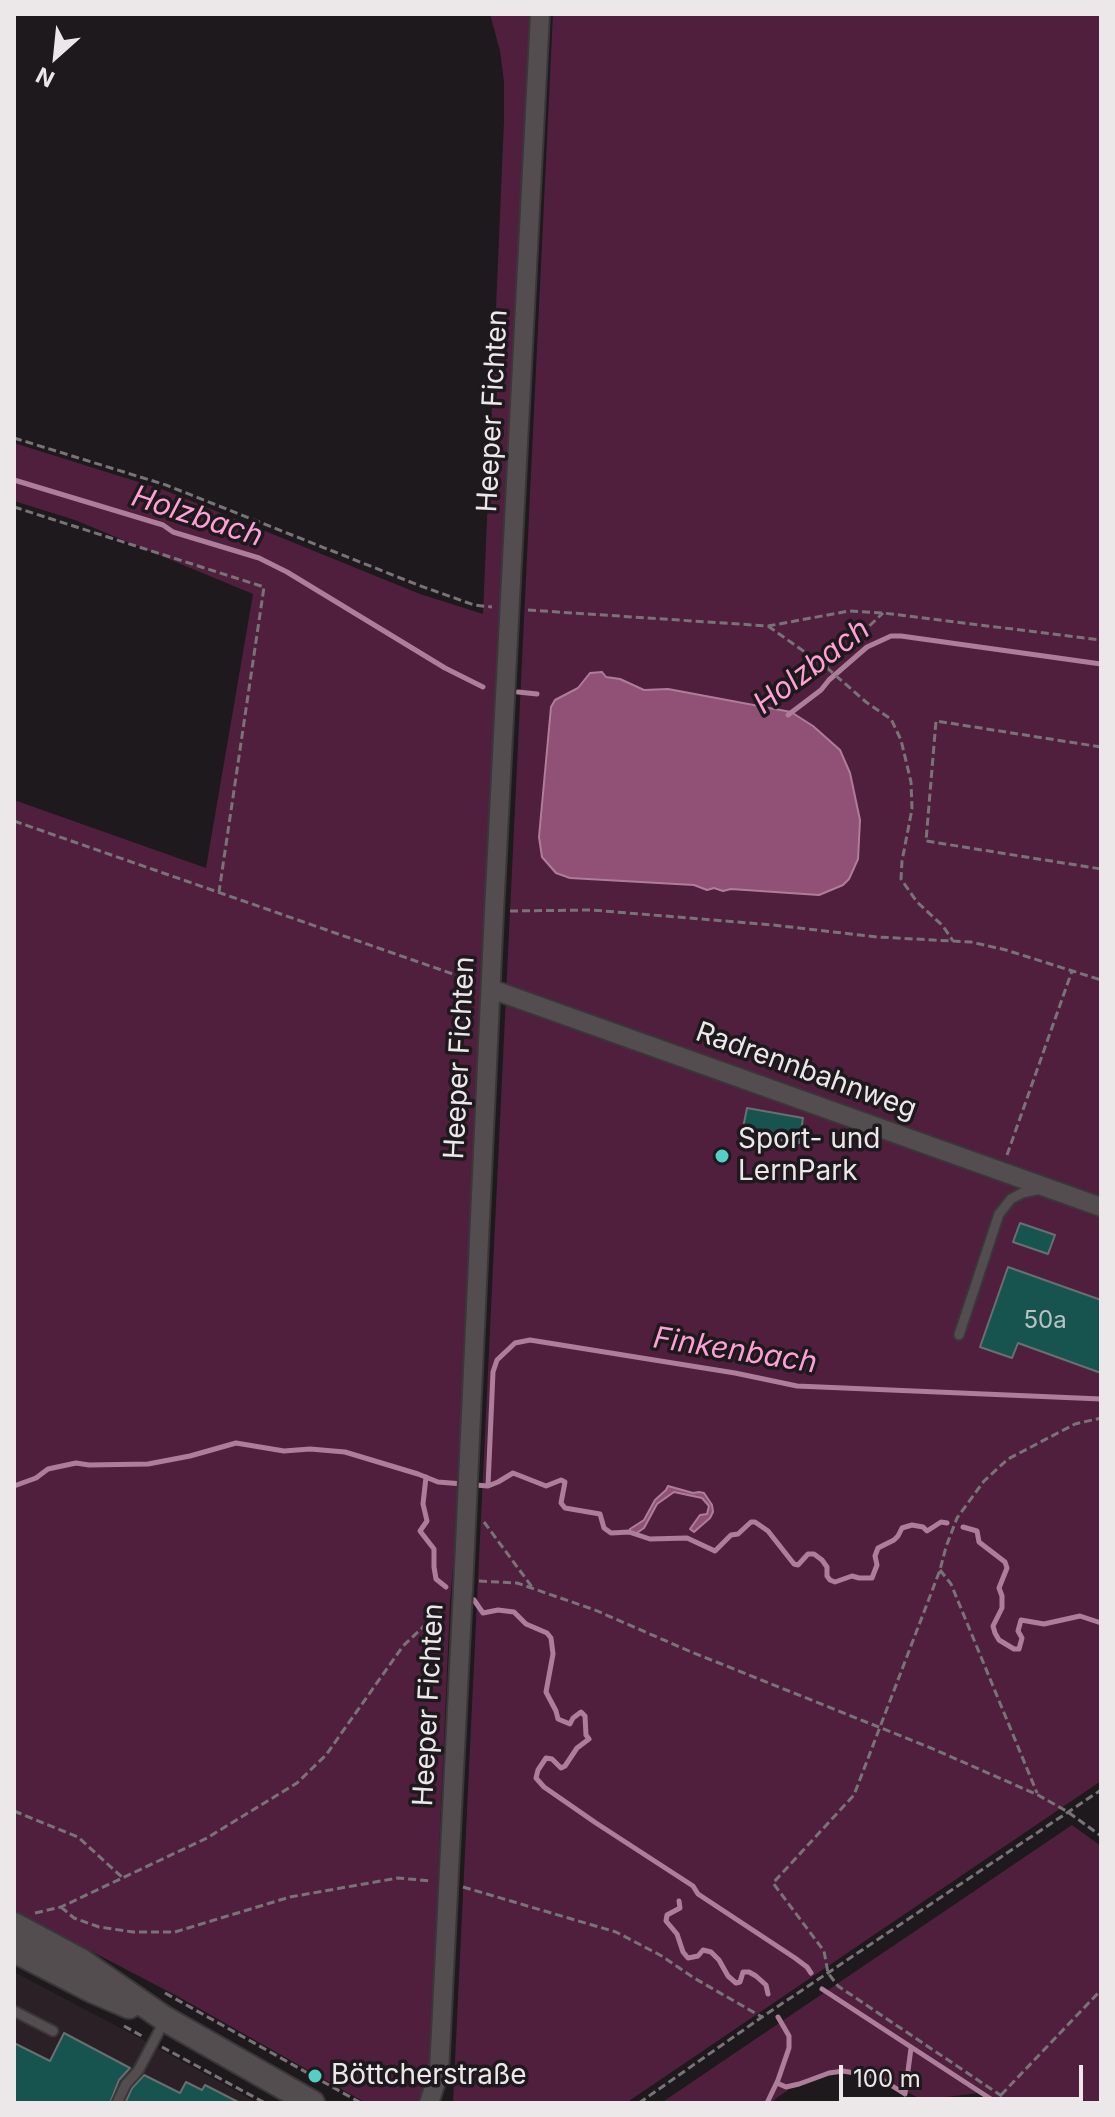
<!DOCTYPE html>
<html>
<head>
<meta charset="utf-8">
<style>
	body { margin:0 }
	#map { position:relative; width:1115px; height:2117px; overflow:hidden; background:#1e191c; font-family:Inter,sans-serif }
	canvas { display:block }
	.frame { position:absolute; inset:0; border:16px solid #ece8ea; pointer-events:none }
	.north { position:absolute; left:16px; top:16px; width:80px; height:80px; -webkit-text-stroke:6px #1e191c; paint-order:stroke; rotate:207deg; font-size:22px; font-weight:700; line-height:32px; text-align:center; color:#ece8ea }
	.north::after { content:''; display:block; margin:auto; width:28px; height:36px; background:#ece8ea; clip-path:polygon(50% 0,100% 100%,50% 72%,0 100%) }
	.scale { position:absolute; left:839px; top:2065px; width:244px; height:36px; box-sizing:border-box; border:4px solid #ece8ea; border-top:0; padding-left:10px; font-size:24px; line-height:28px; white-space:nowrap; color:#ece8ea; -webkit-text-stroke:6px #1e191c; paint-order:stroke }
</style>
</head>
<body>
<div id="map">
<canvas width="1115" height="2117"></canvas>
<div class="frame"></div>
<div class="north">N</div>
<div class="scale">100 m</div>
</div>
<script>
const context = document.querySelector('canvas').getContext('2d');
context.lineJoin = 'round';
function fillPath(path, color) {
  context.fillStyle = color;
  context.fill(path, 'evenodd');
}
function poly(rows) {
  const path = new Path2D();
  for (const r of rows) {
    path.moveTo(r[0], r[1]);
    for (let i = 2; i < r.length; i += 2) path.lineTo(r[i], r[i + 1]);
  }
  return path;
}
function stroke(path, color, width, dash) {
  context.strokeStyle = color;
  context.lineWidth = width;
  context.lineCap = dash ? 'butt' : 'round';
  context.setLineDash(dash || []);
  context.stroke(path);
}
function label(font, color, halo, rows, align = 'center') {
  context.font = font + ' Inter,sans-serif';
  context.lineWidth = 7;
  context.setLineDash([]);
  context.textBaseline = 'middle';
  context.strokeStyle = halo;
  context.fillStyle = color;
  for (const [text, x, y, turn = 0] of rows) {
    context.save();
    context.translate(x, y);
    context.rotate((+turn || 0) * Math.PI / 180);
    context.textAlign = isNaN(turn) ? turn : align;
    if (halo) context.strokeText(text, 0, 0);
    context.fillText(text, 0, 0);
    context.restore();
  }
}
fillPath(poly([
	[14,1972,145,2041,258,2103,14,2103]
]), '#2b2026');
fillPath(poly([
	[490,14,530,14,481,996,472,1245,456,1530,450,1603,428,2103,366,2103,179,1997,14,1911,14,800,206,868,253,594,75,520,14,501,14,443,164,490,420,594,483,614,504,121,504,81,500,51],
	[553,14,1101,14,1101,1781,626,2103,453,2103],
	[590,673,620,679,644,690,668,689,791,712,847,766,850,773,860,821,731,889,723,891,714,888,707,890,694,885,564,694,578,688],
	[1072,1825,1101,1846,1101,2103,989,2103,988,2099,979,2093,922,2100,872,2072,836,2069,802,2080,775,2099,773,2103,661,2103]
]), '#511f3e');
const water = poly([
	[602,672,606,677,620,679,644,690,668,689,791,712,813,726,840,750,850,773,860,820,858,859,849,879,843,885,819,895,731,889,723,891,714,888,707,890,694,885,570,878,556,873,542,857,539,837,551,707,555,700,578,688,590,673,602,672],
	[668,1486,693,1493,699,1492,704,1493,712,1505,713,1512,710,1518,694,1532,690,1529,700,1515,707,1514,709,1506,702,1498,674,1492,657,1504,644,1528,634,1535,629,1532,630,1529,644,1520,655,1500,666,1490,668,1486]
]);
fillPath(water, '#915076');
stroke(water, '#ac7e99', 2);
stroke(poly([
	[14,480,163,525,173,532,259,558,287,572,445,668,483,687],
	[518,692,537,694],
	[788,715,821,690,829,680,867,647,891,636,901,636,1101,664],
	[426,1477,423,1504,427,1521,420,1531,434,1549,434,1567,436,1579,446,1587],
	[14,1486,36,1478,48,1469,76,1463,89,1465,148,1464,190,1456,236,1443,284,1451,310,1449,345,1452,418,1474,438,1482,488,1486,498,1482,513,1473,546,1486,561,1480,565,1482,561,1503,565,1508,600,1514,604,1528,611,1533,629,1532,650,1539,687,1538,715,1551,731,1535,738,1534,751,1522,755,1522,768,1531,794,1564,798,1565,808,1554,814,1554,822,1560,827,1567,827,1576,830,1580,835,1582,852,1576,859,1578,872,1578,877,1565,875,1556,878,1548,894,1540,898,1536,902,1528,912,1525,923,1527,927,1531,941,1522,947,1523],
	[488,1486,493,1372,497,1360,515,1343,530,1340,735,1373,797,1386,1101,1399],
	[963,1527,977,1531,979,1542,1005,1562,1007,1568,999,1588,1002,1596,1002,1608,993,1626,995,1633,999,1640,1014,1649,1019,1649,1022,1638,1018,1631,1021,1620,1044,1624,1080,1616,1101,1623],
	[474,1600,483,1613,498,1610,514,1612,526,1624,547,1633,551,1638,553,1654,546,1692,556,1711,558,1719,570,1724,573,1718,581,1712,585,1716,586,1735,589,1739,577,1748,565,1766,561,1768,552,1759,546,1758,538,1770,536,1778,544,1787,596,1823,693,1886,698,1894,795,1958,807,1967,811,1973],
	[679,1901,680,1908,667,1915,666,1921,677,1934,683,1952,688,1958,698,1956,703,1950,711,1952,719,1960,728,1976,736,1983,740,1982,743,1972,749,1972,756,1976,766,1985,768,1994],
	[822,1989,997,2103],
	[777,2083,786,2087,799,2084,829,2073,843,2071,878,2077,905,2094,911,2048],
	[767,2103,778,2080,789,2048,789,2036,778,2017]
]), '#ac7e99', 5);
const building = poly([
	[747,1108,803,1118,799,1143,780,1140,780,1137,756,1132,755,1136,742,1133,747,1108],
	[1020,1223,1055,1235,1048,1254,1013,1242,1020,1223],
	[1008,1267,1101,1300,1101,1373,1018,1343,1012,1358,980,1347,1008,1267],
	[64,2033,130,2068,119,2080,110,2103,14,2103,14,2043,50,2061,64,2033],
	[144,2075,180,2093,186,2082,202,2090,205,2085,240,2103,125,2103,132,2088,144,2075]
]);
fillPath(building, '#18544f');
stroke(building, '#67706f', 2);
const lane = poly([
	[959,1335,999,1214,1011,1199,1022,1193,1041,1189],
	[14,2011,53,2031],
	[117,2103,126,2084,138,2071,165,2020]
]);
const street = poly([
	[491,989,1101,1207],
	[429,2103,439,2072,463,1589,494,912,540,14]
]);
const secondary = poly([
	[14,1925,81,1961,165,2019,312,2103],
	[14,1950,94,1991,129,2006]
]);
stroke(lane, '#3a3738', 13);
stroke(street, '#3a3738', 22);
stroke(secondary, '#3a3738', 28);
stroke(poly([
	[14,438,166,485,418,585,474,605,492,607],
	[14,507,264,587,219,892],
	[528,610,768,626,849,611,883,613,1101,640],
	[768,626,826,667,866,702,891,719,901,740,911,782,912,809,902,861,901,879,917,902,943,926,953,941],
	[826,667,883,613],
	[1101,747,936,721,926,841,1101,869],
	[14,821,473,981],
	[510,911,592,910,773,925,877,937,971,942,1006,950,1101,980],
	[1007,1155,1072,971],
	[484,1522,532,1587],
	[940,1570,951,1584,1037,1793],
	[479,1581,517,1583,595,1610,689,1651,931,1748,1038,1795,1068,1812,1101,1836],
	[14,1811,78,1837,124,1879],
	[463,1887,616,1932,660,1955,694,1978,762,2017],
	[61,1907,74,1918,99,1927,133,1932,175,1932,290,1897,398,1878,432,1881],
	[35,1913,61,1907,207,1838,297,1783,326,1755,403,1646,444,1607],
	[165,1993,361,2103],
	[124,2026,142,2036],
	[162,2047,265,2103],
	[1001,2095,1101,1990],
	[639,2103,762,2017,1101,1790],
	[1012,2103,838,1986,828,1973,824,1951,773,1883,854,1795,940,1570,946,1547,957,1518,984,1481,1008,1459,1075,1424,1101,1418]
]), '#787376', 3, [8, 4]);
stroke(lane, '#534d50', 9);
stroke(street, '#534d50', 18);
stroke(secondary, '#534d50', 24);
for (const [x, y, r, color] of [
	[722,1156,8,"#55cec5"],
	[315,2076,8,"#55cec5"]
]) {
  const dot = new Path2D();
  dot.arc(x, y, r, 0, 2 * Math.PI);
  context.fillStyle = color;
  context.fill(dot);
  stroke(dot, '#1e191c', 3);
}
label('24px', '#b7c3c3', null, [
	["50a",1045,1321]
]);
label('28px', '#ece8ea', '#1e191c', [
	["Heeper Fichten",493,411,-87],
	["Heeper Fichten",460,1058,-87],
	["Radrennbahnweg",806,1071,20],
	["Heeper Fichten",429,1705,-87]
]);
label('28px', '#ece8ea', '#1e191c', [
	["Sport- und",738,1140],
	["LernPark",738,1172],
	["Böttcherstraße",331,2076]
], 'left');
label('italic 30px', '#fe9fd6', '#1e191c', [
	["Holzbach",197,517,18],
	["Holzbach",812,667,-37],
	["Finkenbach",735,1351,9]
]);
</script>
</body>
</html>
